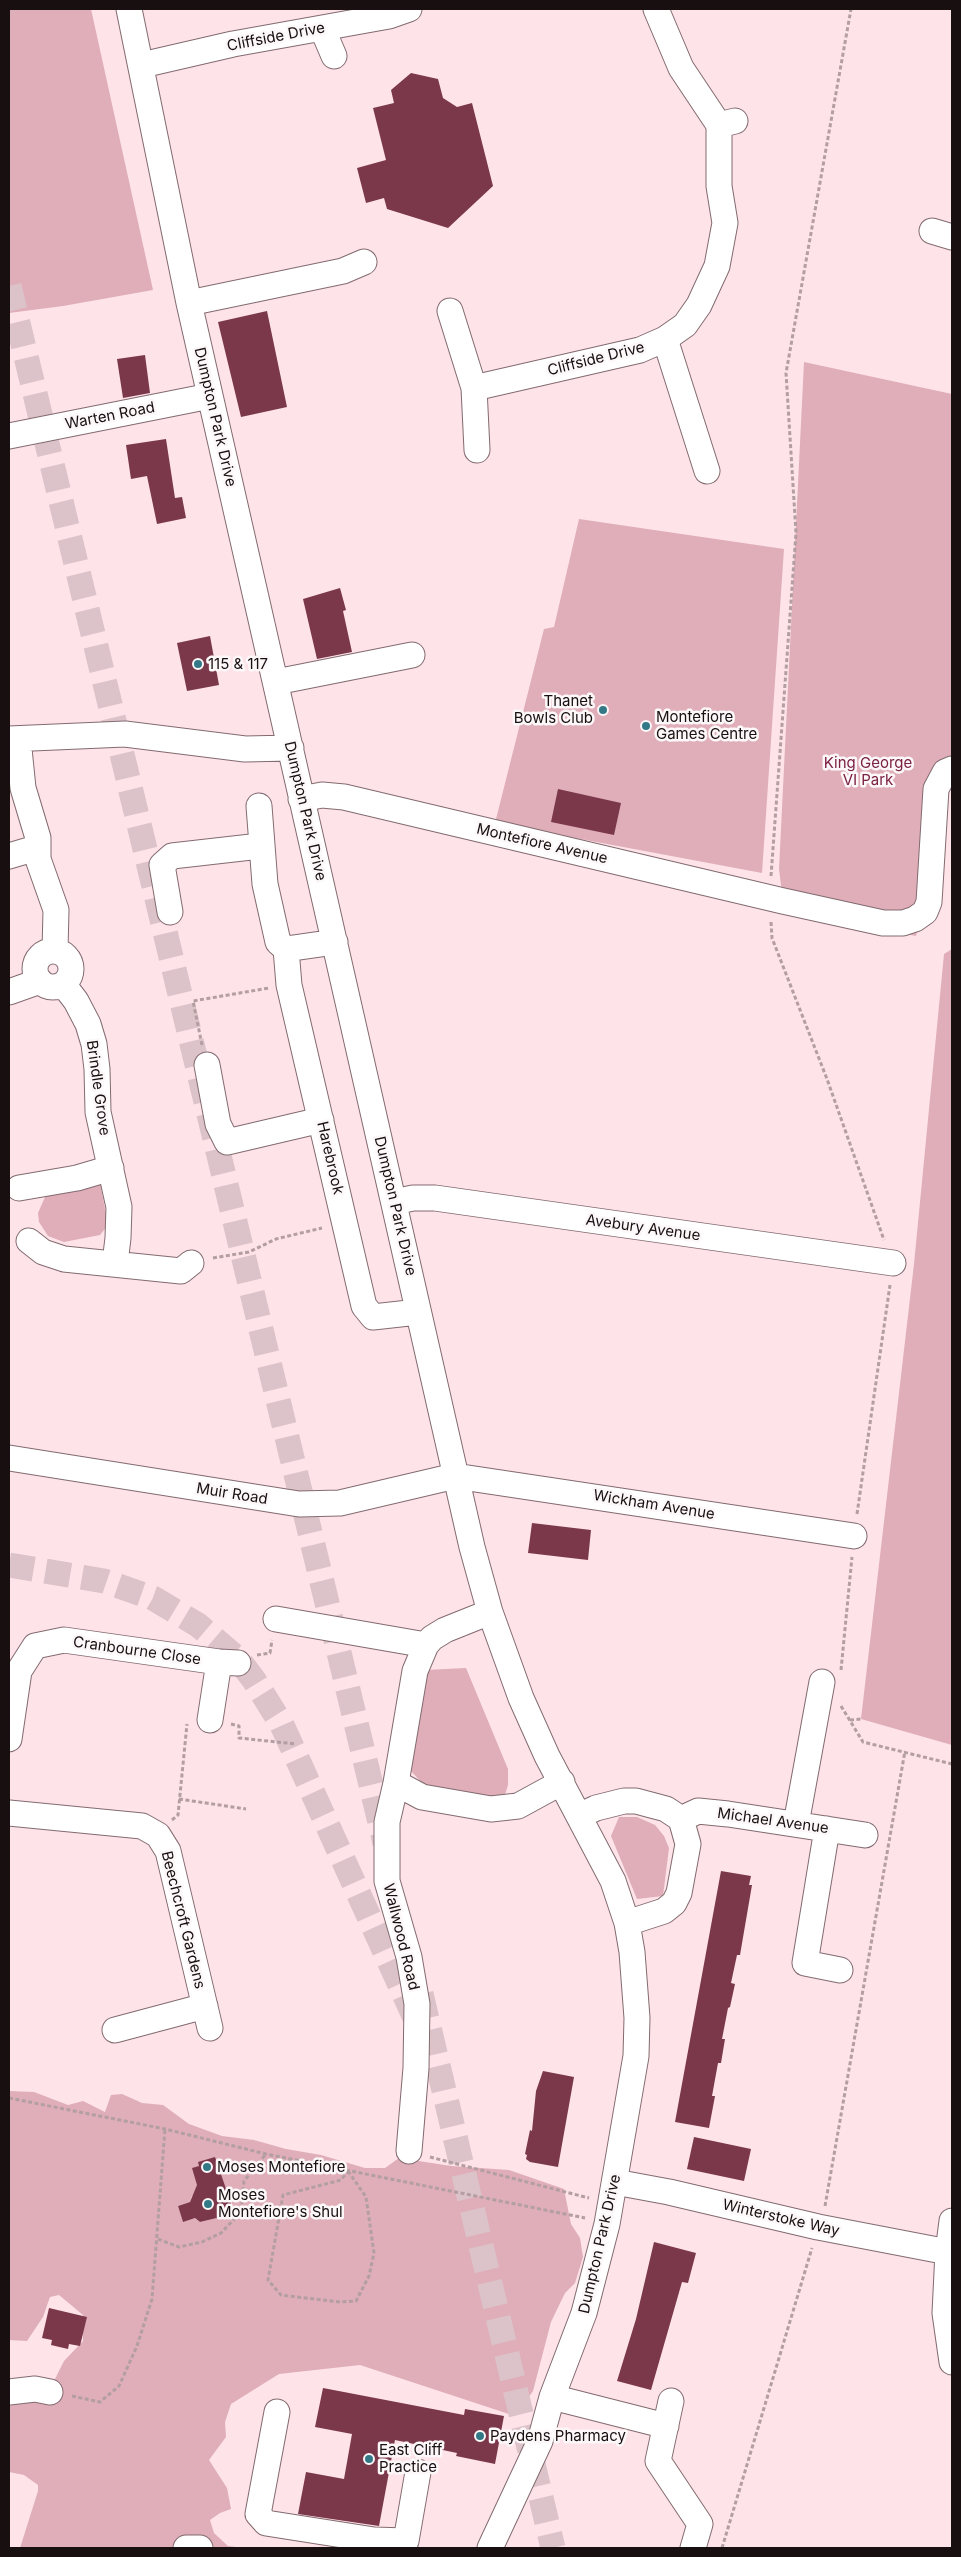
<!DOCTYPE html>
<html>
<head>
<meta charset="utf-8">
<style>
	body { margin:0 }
	#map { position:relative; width:961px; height:2557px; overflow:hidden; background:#fee3e9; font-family:Inter,sans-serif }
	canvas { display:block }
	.frame { position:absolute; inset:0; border:10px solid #180f11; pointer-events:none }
</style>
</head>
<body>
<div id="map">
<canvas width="961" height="2557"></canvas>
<div class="frame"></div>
</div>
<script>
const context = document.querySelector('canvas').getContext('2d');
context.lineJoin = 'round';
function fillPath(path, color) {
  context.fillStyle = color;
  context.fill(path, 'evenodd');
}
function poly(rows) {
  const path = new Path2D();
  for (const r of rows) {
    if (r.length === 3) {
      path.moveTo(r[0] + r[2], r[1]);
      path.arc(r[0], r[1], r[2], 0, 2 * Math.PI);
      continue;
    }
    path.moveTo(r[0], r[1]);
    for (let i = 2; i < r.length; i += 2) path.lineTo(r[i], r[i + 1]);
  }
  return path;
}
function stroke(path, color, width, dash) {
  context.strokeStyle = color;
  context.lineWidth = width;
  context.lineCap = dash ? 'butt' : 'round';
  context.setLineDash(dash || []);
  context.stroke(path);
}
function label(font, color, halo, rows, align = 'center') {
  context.font = font + ' Inter,sans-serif';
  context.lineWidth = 5;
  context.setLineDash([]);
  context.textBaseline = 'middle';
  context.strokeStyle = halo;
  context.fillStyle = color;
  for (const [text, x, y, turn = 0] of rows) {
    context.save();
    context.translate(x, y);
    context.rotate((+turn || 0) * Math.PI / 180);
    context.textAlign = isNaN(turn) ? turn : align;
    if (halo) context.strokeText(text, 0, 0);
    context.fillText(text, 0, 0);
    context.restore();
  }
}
fillPath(poly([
	[9,9,91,9,153,290,63,306,9,313],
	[804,362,952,394,952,779,916,936,781,909,783,901,779,869],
	[579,519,784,549,762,873,495,823,544,629,554,627],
	[952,949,952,1745,861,1719,914,1264,944,954],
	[100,1182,108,1225,100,1235,64,1242,48,1236,39,1222,38,1213,45,1197,51,1192],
	[466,1668,508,1769,508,1785,504,1798,447,1793,422,1783,411,1771,425,1670],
	[619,1817,637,1817,655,1825,664,1836,669,1848,663,1896,637,1899,611,1836],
	[9,2091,34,2092,68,2105,83,2101,105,2112,111,2095,122,2094,142,2103,163,2105,189,2124,222,2136,254,2140,286,2149,321,2155,365,2168,385,2168,399,2158,451,2166,509,2170,564,2189,571,2224,580,2238,583,2257,575,2283,565,2293,551,2322,533,2391,515,2416,360,2365,279,2374,231,2404,225,2422,226,2437,209,2460,227,2488,231,2509,220,2513,210,2520,214,2533,228,2546,244,2548,20,2548,38,2491,38,2485,24,2475,9,2472,9,2405,54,2381,64,2361,83,2341,83,2315,59,2295,50,2297,43,2317,27,2341,9,2340],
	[222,2188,229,2192,233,2209,229,2215,200,2222,195,2218,183,2221,178,2206,190,2202,192,2196]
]), '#dfaeb9');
fillPath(poly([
	[411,73,438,79,443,98,457,107,472,103,493,186,448,228,387,209,384,198,366,203,357,168,386,160,373,108,394,103,391,90],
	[267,311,287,407,241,417,218,322],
	[145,355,150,393,123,398,117,359],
	[166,439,175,498,182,497,186,518,157,524,147,476,131,479,126,445],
	[340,588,346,610,343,611,352,652,317,659,303,599],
	[210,636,219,685,187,691,177,643],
	[558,789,621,803,614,835,551,822],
	[532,1523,591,1530,588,1560,528,1553],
	[721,1871,751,1876,749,1885,752,1885,740,1955,737,1955,731,1983,735,1984,730,2007,728,2008,722,2039,725,2039,721,2063,718,2063,712,2096,715,2096,709,2128,675,2122],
	[543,2071,574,2077,558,2167,530,2162,526,2159,527,2155,525,2154,530,2130,532,2131,536,2091],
	[694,2137,751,2149,744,2181,687,2169],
	[215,2157,233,2209,229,2215,200,2222,195,2218,183,2222,178,2206,190,2202,197,2185,192,2168,199,2166,198,2162],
	[654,2242,696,2253,688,2283,682,2282,651,2390,617,2381,636,2319],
	[49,2308,87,2317,80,2346,69,2344,68,2349,51,2345,52,2340,42,2338],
	[323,2388,464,2415,465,2409,504,2416,495,2464,456,2456,457,2453,395,2440,379,2526,298,2514,306,2472,344,2479,352,2434,315,2427]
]), '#7b384b');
stroke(poly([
	[9,286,385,1843],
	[9,1565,104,1581,153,1598,198,1625,238,1659,254,1680,282,1725,415,2018],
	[421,1994,553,2548]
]), '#dcc3c9', 25, [25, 12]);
const minor = poly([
	[129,9,189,303,472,1547,490,1612,521,1698,547,1756,613,1881,627,1923,632,1952,637,2018,636,2056,607,2224,584,2313,552,2397,540,2441,490,2548],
	[656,9,681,68,719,125],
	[322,28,334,56],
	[142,65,233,44,389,16,409,9],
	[932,231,952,237],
	[189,303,343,271,364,262],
	[450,311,474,388,477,450],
	[665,339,707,471],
	[474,388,640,350,665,339,685,325,699,305,717,266,725,223,719,186,719,125,735,121],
	[9,436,210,396],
	[276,682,412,655],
	[9,739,125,734,245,749,291,748],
	[18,739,23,788,38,838,38,859,56,910,55,951],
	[301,799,322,795,344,797,783,901,883,923,903,923,915,919,925,912,929,902,936,789,945,772,952,769],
	[259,806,265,884,278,942,286,949,335,942],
	[9,856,36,848],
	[170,912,162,865,172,856,260,846],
	[286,949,289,985,364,1306,373,1317,418,1312],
	[53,969,18],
	[63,984,76,1001,88,1024,94,1044,97,1069,98,1112,119,1207,118,1238,115,1263],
	[9,992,40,981],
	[207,1065,218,1124,227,1142,321,1120],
	[19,1188,77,1178,111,1168],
	[394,1202,413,1198,435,1198,893,1263],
	[29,1241,43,1252,64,1259,181,1271,191,1263],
	[9,1458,299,1504,340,1503,455,1476,854,1536],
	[490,1612,445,1630,432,1638,426,1645,415,1671,396,1783,422,1797,491,1809,518,1806,562,1782],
	[276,1619,426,1645],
	[210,1720,219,1662],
	[9,1739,19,1671,35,1646,64,1640,219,1662,238,1663],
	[396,1783,387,1822,387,1881,409,1957,417,2004,416,2068,409,2151],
	[9,1813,142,1826,158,1835,168,1851,210,2028],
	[579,1816,596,1808,624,1801,636,1801,666,1809,681,1819,688,1844,679,1893,674,1903,664,1911,627,1923],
	[681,1819,698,1811,728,1814,865,1835],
	[796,1824,822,1682],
	[827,1829,805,1963,840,1970],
	[115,2030,205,2006],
	[615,2182,669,2192,818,2227,948,2252],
	[952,2221,948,2252,945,2313,952,2362],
	[9,2392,35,2389,50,2392],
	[552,2397,666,2426],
	[671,2401,658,2461,700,2524,693,2548],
	[277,2412,258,2514,266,2523,374,2540,374,2548],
	[374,2540,406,2541,418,2472],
	[186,2548,200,2548]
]);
stroke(minor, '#826b70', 27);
stroke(poly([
	[771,876,796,533,786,373,851,9],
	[771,922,772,938,827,1079,884,1240],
	[202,1045,193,1001,269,988],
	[213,1258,249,1252,276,1239,322,1228],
	[857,1514,890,1285],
	[257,1655,270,1653,272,1640],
	[841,1670,852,1557],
	[841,1706,863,1742,952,1764],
	[850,1720,861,1719],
	[231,1724,239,1726,239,1738,296,1744],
	[179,1799,246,1809],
	[172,1820,178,1815,187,1724],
	[9,2098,165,2129,266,2154,585,2218],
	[430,2157,589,2198],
	[348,2171,366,2197,374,2253,369,2276,356,2301,340,2302,281,2295,268,2280,283,2195,341,2180,348,2171],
	[825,2206,905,1751],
	[158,2239,179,2247,202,2242,221,2233,241,2212,244,2181,266,2154],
	[72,2396,100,2402,119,2386,137,2346,152,2299,165,2129],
	[722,2548,812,2248]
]), '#b39ea2', 3, [4, 2.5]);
stroke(minor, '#fff', 25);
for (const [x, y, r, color] of [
	[198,664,5,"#337886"],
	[603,710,5,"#337886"],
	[646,726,5,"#337886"],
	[207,2167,5,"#337886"],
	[208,2204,5,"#337886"],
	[480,2436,5,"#337886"],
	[369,2459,5,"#337886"]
]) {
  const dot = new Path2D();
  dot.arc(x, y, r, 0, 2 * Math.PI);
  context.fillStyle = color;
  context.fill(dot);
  stroke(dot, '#fcf7f8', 2);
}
label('15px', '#180f11', '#fcf7f8', [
	["Cliffside Drive",276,37,-11],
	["Cliffside Drive",596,359,-14],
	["Warten Road",110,416,-11],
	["Dumpton Park Drive",215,417,77],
	["Dumpton Park Drive",305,811,77],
	["Montefiore Avenue",542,844,13],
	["Brindle Grove",98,1088,82],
	["Harebrook",330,1158,77],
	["Dumpton Park Drive",395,1206,77],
	["Avebury Avenue",643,1228,8],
	["Muir Road",232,1494,9],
	["Wickham Avenue",654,1505,9],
	["Cranbourne Close",137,1651,8],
	["Michael Avenue",773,1821,8],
	["Beechcroft Gardens",183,1920,76],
	["Wallwood Road",401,1937,76],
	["Winterstoke Way",781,2218,13],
	["Dumpton Park Drive",600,2244,-77]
]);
label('15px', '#180f11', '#fcf7f8', [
	["115 & 117",208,664],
	["Thanet",593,701,"right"],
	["Bowls Club",593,718,"right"],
	["Montefiore",656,717],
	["Games Centre",656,734],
	["Moses Montefiore",217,2167],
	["Moses",218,2195],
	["Montefiore's Shul",218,2212],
	["Paydens Pharmacy",490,2436],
	["East Cliff",379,2450],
	["Practice",379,2467]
], 'left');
label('15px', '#7b2141', '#fcf7f8', [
	["King George",868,763],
	["Ⅵ Park",868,780]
]);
</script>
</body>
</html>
